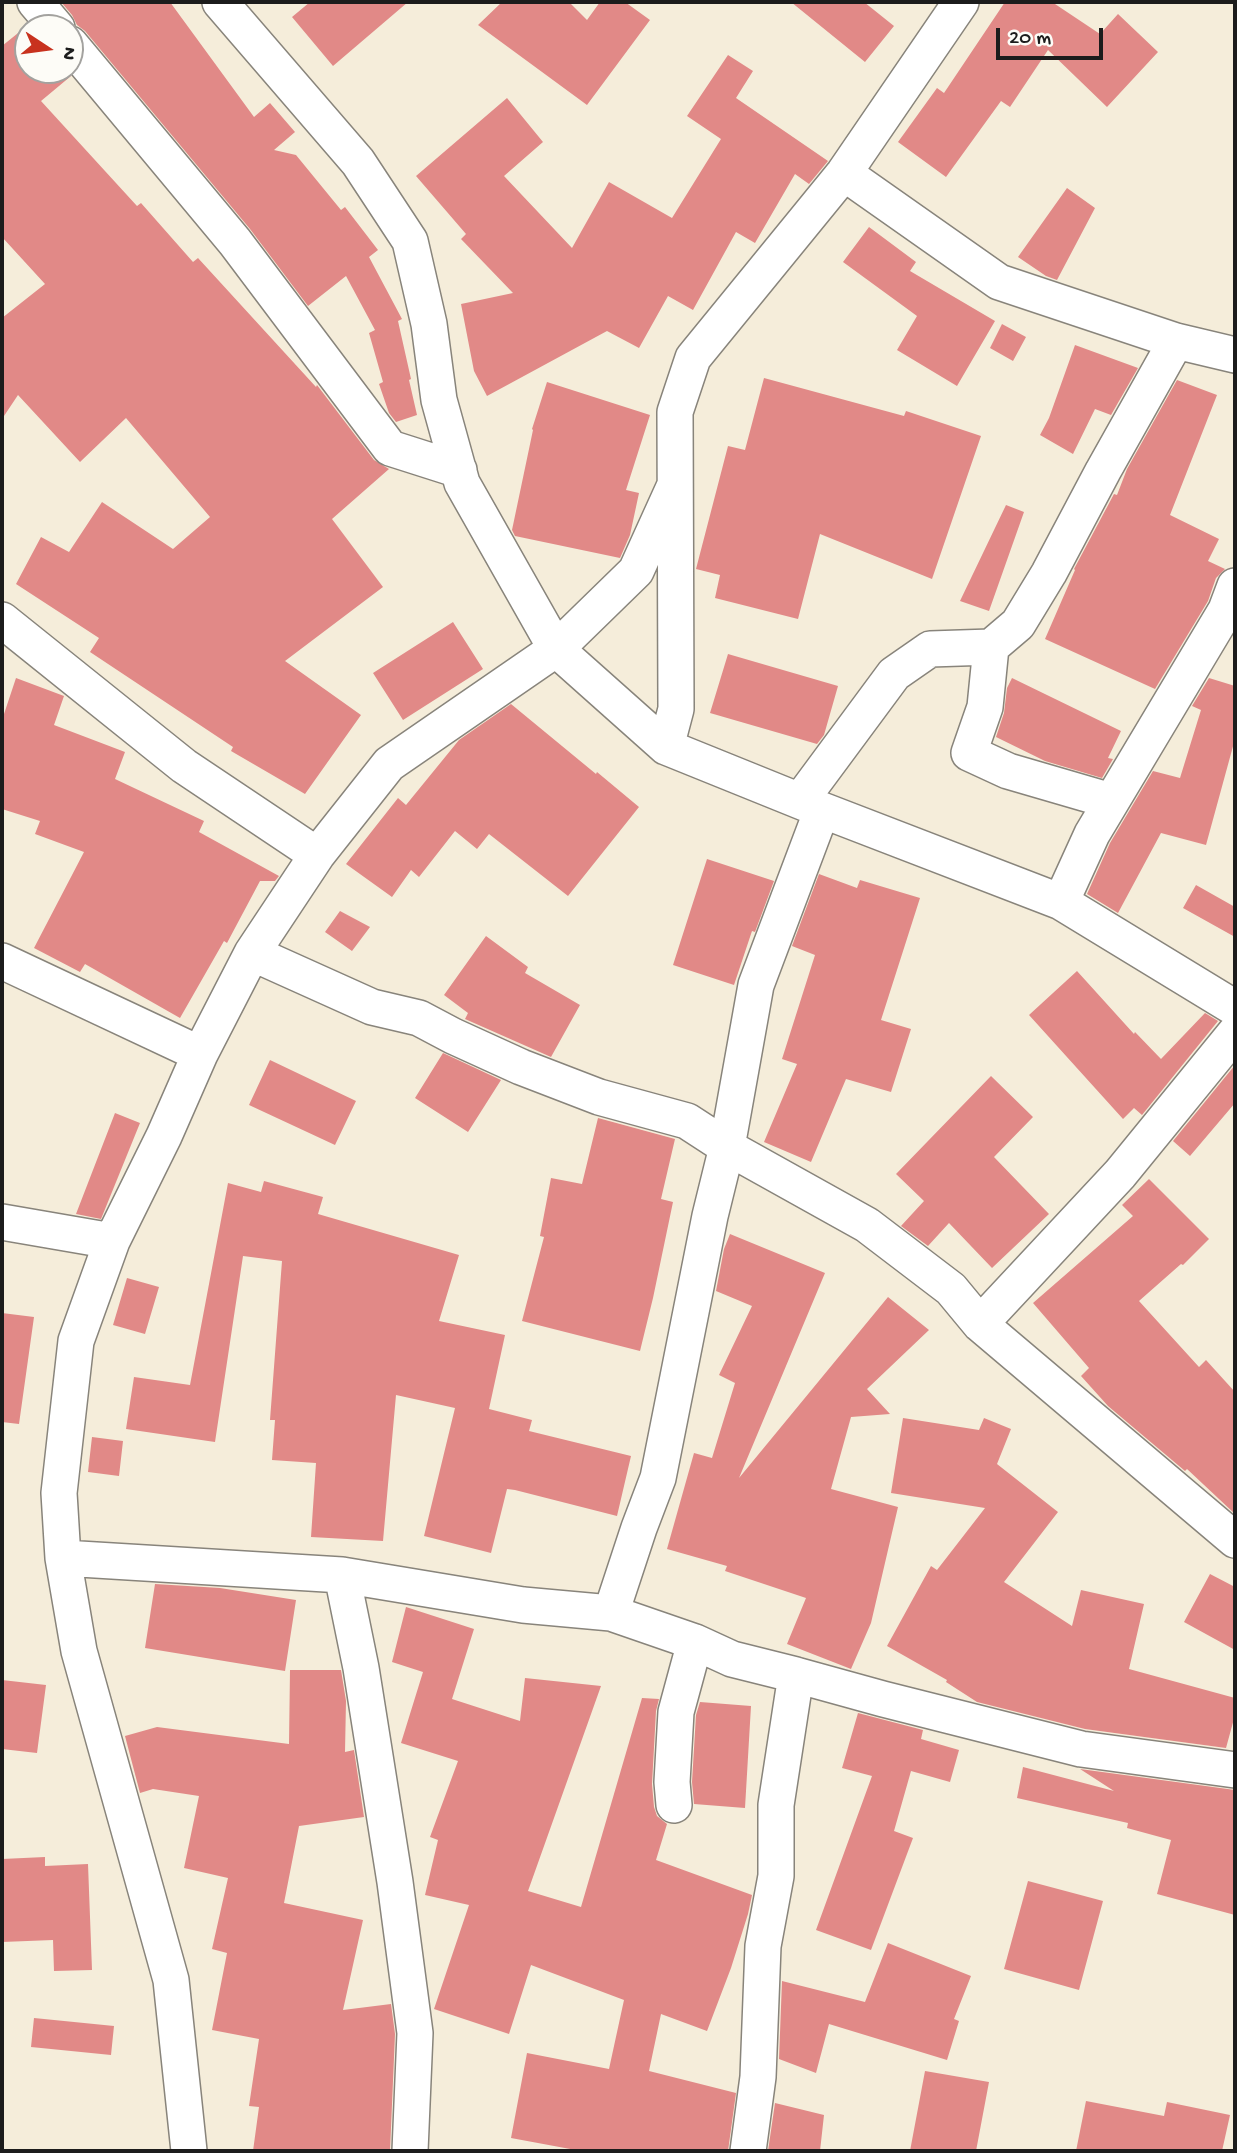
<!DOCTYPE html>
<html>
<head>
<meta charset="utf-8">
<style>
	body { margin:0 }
	#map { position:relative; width:1237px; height:2153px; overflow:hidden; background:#f5edda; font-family:"Gochi Hand",sans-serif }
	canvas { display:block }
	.frame { position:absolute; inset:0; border:4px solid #1c1c1c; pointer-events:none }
	.north { position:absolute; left:14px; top:14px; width:70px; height:70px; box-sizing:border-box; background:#fdfcf7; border:2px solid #a3a29f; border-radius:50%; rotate:103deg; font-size:19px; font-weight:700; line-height:28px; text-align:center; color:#1c1c1c }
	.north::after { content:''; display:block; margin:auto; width:24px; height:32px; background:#c8321e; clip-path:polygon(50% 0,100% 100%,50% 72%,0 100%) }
	.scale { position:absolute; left:996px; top:28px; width:107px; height:32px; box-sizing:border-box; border:4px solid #1c1c1c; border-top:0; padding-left:9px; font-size:21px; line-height:24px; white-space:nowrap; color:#1c1c1c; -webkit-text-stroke:5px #fdfcf7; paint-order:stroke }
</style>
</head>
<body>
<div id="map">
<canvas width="1237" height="2153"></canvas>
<div class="frame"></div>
<div class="north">N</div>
<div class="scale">20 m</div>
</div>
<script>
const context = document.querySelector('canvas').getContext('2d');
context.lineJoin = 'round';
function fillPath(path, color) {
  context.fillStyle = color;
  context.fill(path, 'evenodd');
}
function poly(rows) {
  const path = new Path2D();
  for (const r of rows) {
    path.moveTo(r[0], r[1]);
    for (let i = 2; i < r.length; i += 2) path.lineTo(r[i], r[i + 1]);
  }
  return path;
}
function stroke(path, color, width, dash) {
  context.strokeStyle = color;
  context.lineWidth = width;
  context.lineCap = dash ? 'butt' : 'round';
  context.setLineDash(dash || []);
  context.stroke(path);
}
fillPath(poly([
	[61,2,170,2,254,117,270,103,295,132,274,150,296,155,341,210,345,207,378,250,369,257,402,319,398,321,411,379,409,380,417,415,396,422,389,413,379,384,383,382,369,333,375,330,346,276,308,306,250,229,85,31,77,25,72,15],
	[310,2,408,2,333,66,292,17],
	[502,2,569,2,587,20,600,2,625,2,650,20,587,105,478,25],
	[791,2,864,2,894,26,865,62],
	[1005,2,1052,2,1100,34,1118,14,1158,52,1107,107,1048,50,1010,107,1001,101,946,177,898,142,937,88,944,93],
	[28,25,31,28,28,28,28,70,65,70,71,76,41,101,137,206,141,203,193,262,198,258,316,387,317,385,374,460,389,469,332,519,383,587,285,661,361,715,305,794,231,751,233,747,90,652,99,638,16,584,41,537,69,552,102,502,173,549,210,517,126,418,80,462,18,395,2,419,2,318,45,284,2,237,2,46],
	[728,55,753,71,736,98,828,161,809,184,795,174,755,243,736,232,693,310,668,296,639,348,607,331,487,396,474,371,461,304,513,293,461,239,466,234,416,176,507,98,543,142,504,176,572,248,609,182,672,218,721,139,687,116],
	[1067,188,1095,208,1057,280,1046,276,1018,257],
	[869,227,916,262,910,271,995,321,957,386,897,350,917,316,843,262],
	[1002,324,1026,337,1013,361,990,348],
	[1075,345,1138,368,1111,415,1095,409,1073,454,1040,435,1049,418],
	[764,378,904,416,906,411,981,436,932,579,820,534,798,619,715,598,720,575,696,569,728,446,745,450],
	[1177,380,1217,395,1170,515,1219,539,1208,561,1225,569,1216,578,1208,601,1155,689,1045,639,1075,570,1074,569,1114,494,1117,495,1127,469],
	[547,382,650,415,626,490,639,493,630,535,620,558,515,536,512,530,533,430,532,429],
	[1006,505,1024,512,989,611,960,601],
	[453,622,483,669,403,720,373,673],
	[728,654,838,686,824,735,817,744,710,713],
	[16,678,64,696,54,725,125,752,115,779,204,821,199,832,279,876,275,881,260,881,227,943,224,941,180,1018,85,964,80,972,34,948,84,852,35,834,40,821,2,809,2,720],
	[1012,678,1121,731,1108,758,1113,759,1102,778,1045,761,996,737,1004,713,1007,688],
	[1209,678,1235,686,1235,739,1206,845,1161,833,1118,913,1087,894,1110,843,1153,771,1180,778,1201,710,1192,706],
	[511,704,596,774,597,772,639,807,568,896,489,834,477,849,455,831,419,877,411,870,392,897,346,864,398,798,406,805,459,740],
	[707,859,774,881,755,932,752,931,734,985,673,965],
	[819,874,857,888,860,880,920,898,881,1020,911,1029,891,1092,846,1079,811,1162,764,1142,797,1064,782,1059,815,955,792,946],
	[1196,885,1235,907,1235,937,1183,908],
	[340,911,370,927,352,951,325,932],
	[486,936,528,967,525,973,580,1005,551,1057,465,1019,468,1013,444,995],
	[1077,971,1134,1034,1135,1032,1161,1059,1205,1013,1218,1021,1142,1115,1134,1108,1123,1119,1029,1015],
	[443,1053,501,1080,468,1132,415,1098],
	[270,1060,356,1101,335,1145,249,1105],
	[1235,1065,1235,1103,1190,1156,1173,1141],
	[991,1076,1033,1117,994,1157,1049,1214,992,1268,949,1223,928,1246,901,1226,924,1201,896,1174],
	[115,1113,140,1123,101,1219,76,1214],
	[598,1118,675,1139,661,1199,673,1202,653,1298,640,1351,522,1321,544,1237,540,1236,551,1178,582,1184],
	[1149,1179,1209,1239,1183,1265,1181,1264,1139,1301,1199,1367,1206,1360,1235,1392,1235,1514,1187,1469,1185,1471,1108,1406,1081,1376,1089,1368,1033,1303,1133,1216,1122,1205],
	[264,1181,323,1197,318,1214,459,1255,439,1321,505,1335,489,1409,532,1420,529,1431,631,1456,617,1516,515,1490,507,1489,491,1553,424,1536,455,1408,396,1395,383,1541,311,1537,316,1463,272,1460,275,1420,270,1420,282,1261,243,1256,215,1442,126,1429,134,1377,190,1385,228,1183,261,1192],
	[730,1234,825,1273,739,1478,888,1297,929,1330,867,1389,890,1414,851,1417,831,1489,898,1507,871,1623,851,1669,787,1644,806,1598,725,1571,727,1566,667,1549,694,1453,712,1458,735,1383,719,1375,752,1306,716,1291,724,1249],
	[127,1278,159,1287,145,1334,113,1325],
	[2,1313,34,1317,19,1424,2,1422],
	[903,1418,979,1430,984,1418,1011,1429,997,1464,1058,1512,1004,1582,1072,1626,1081,1590,1144,1604,1129,1669,1235,1698,1235,1715,1226,1748,1085,1729,977,1702,946,1682,947,1680,887,1646,931,1566,937,1570,985,1508,891,1493],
	[92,1437,123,1441,119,1476,88,1472],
	[1210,1574,1235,1587,1235,1650,1184,1622],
	[155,1584,220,1588,296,1600,285,1671,145,1648],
	[406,1607,474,1629,452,1699,520,1721,525,1678,601,1686,528,1891,581,1907,642,1698,659,1699,656,1711,652,1784,654,1807,657,1816,667,1824,656,1860,752,1895,748,1914,731,1968,707,2031,661,2014,649,2071,736,2093,728,2151,581,2151,511,2138,527,2053,609,2069,624,2000,531,1965,509,2034,434,2009,469,1905,425,1895,438,1840,430,1837,458,1761,401,1743,423,1672,392,1662],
	[290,1670,341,1670,346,1701,345,1752,354,1750,364,1817,299,1826,284,1903,363,1920,343,2010,391,2004,395,2034,390,2151,253,2151,259,2107,249,2106,259,2039,212,2030,227,1953,212,1949,228,1878,184,1868,199,1796,153,1789,140,1793,125,1736,157,1727,289,1744],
	[2,1680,46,1685,37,1753,2,1749],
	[700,1702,751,1706,745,1808,694,1804,692,1782,696,1715],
	[858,1713,923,1730,921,1739,959,1750,950,1782,911,1771,894,1831,913,1838,871,1950,816,1930,872,1776,842,1768],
	[1023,1767,1114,1791,1080,1769,1235,1790,1235,1915,1157,1894,1171,1840,1127,1828,1128,1823,1017,1798],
	[45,1857,45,1866,88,1864,92,1970,54,1971,53,1940,2,1942,2,1859],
	[1028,1881,1103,1901,1079,1990,1004,1969],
	[888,1943,971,1976,954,2019,959,2021,947,2060,829,2024,816,2073,779,2059,782,1981,865,2002],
	[34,2018,114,2026,111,2055,31,2047],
	[925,2071,989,2082,976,2151,910,2151],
	[1086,2101,1164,2116,1167,2102,1230,2115,1222,2151,1076,2151],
	[775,2103,824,2115,820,2151,768,2151]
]), '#e18987');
const street = poly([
	[35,2,57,28],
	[220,2,358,162,410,241,429,324,439,400,462,483,556,649,666,747,822,810,1061,902,1235,1008],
	[70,44,235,242,390,448,459,470],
	[844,173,999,282,1176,341,1235,355],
	[2,620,184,766,317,855],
	[991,647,985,707,969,753,1008,771,1111,801],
	[666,747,676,709,675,412,693,358,844,173,961,2],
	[800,801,894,674,930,649,991,647,1018,624,1049,573,1103,471,1176,341],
	[1061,902,1092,834,1226,610,1235,586],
	[252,953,372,1007,419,1018,453,1036,521,1067,599,1097,687,1121,727,1147,867,1225,951,1289,980,1324,1235,1540],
	[2,961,200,1054],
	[2,1222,112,1241],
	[980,1324,1120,1174,1235,1033],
	[63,1558,342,1575,523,1605,611,1613,695,1642,732,1659,796,1675,883,1699,1081,1749,1235,1770],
	[342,1575,361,1668,395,1882,415,2033,410,2151],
	[611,1613,639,1528,658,1478,710,1216,727,1147,756,985,822,810],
	[674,1805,672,1782,676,1712,695,1642],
	[189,2151,171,1980,79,1651,63,1558,59,1493,76,1341,112,1241,164,1136,200,1054,252,953,317,855,389,764,556,649,636,571,675,485],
	[748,2151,758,2077,763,1946,776,1876,776,1805,796,1675]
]);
stroke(street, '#88847b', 38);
stroke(street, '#fff', 35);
</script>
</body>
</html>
